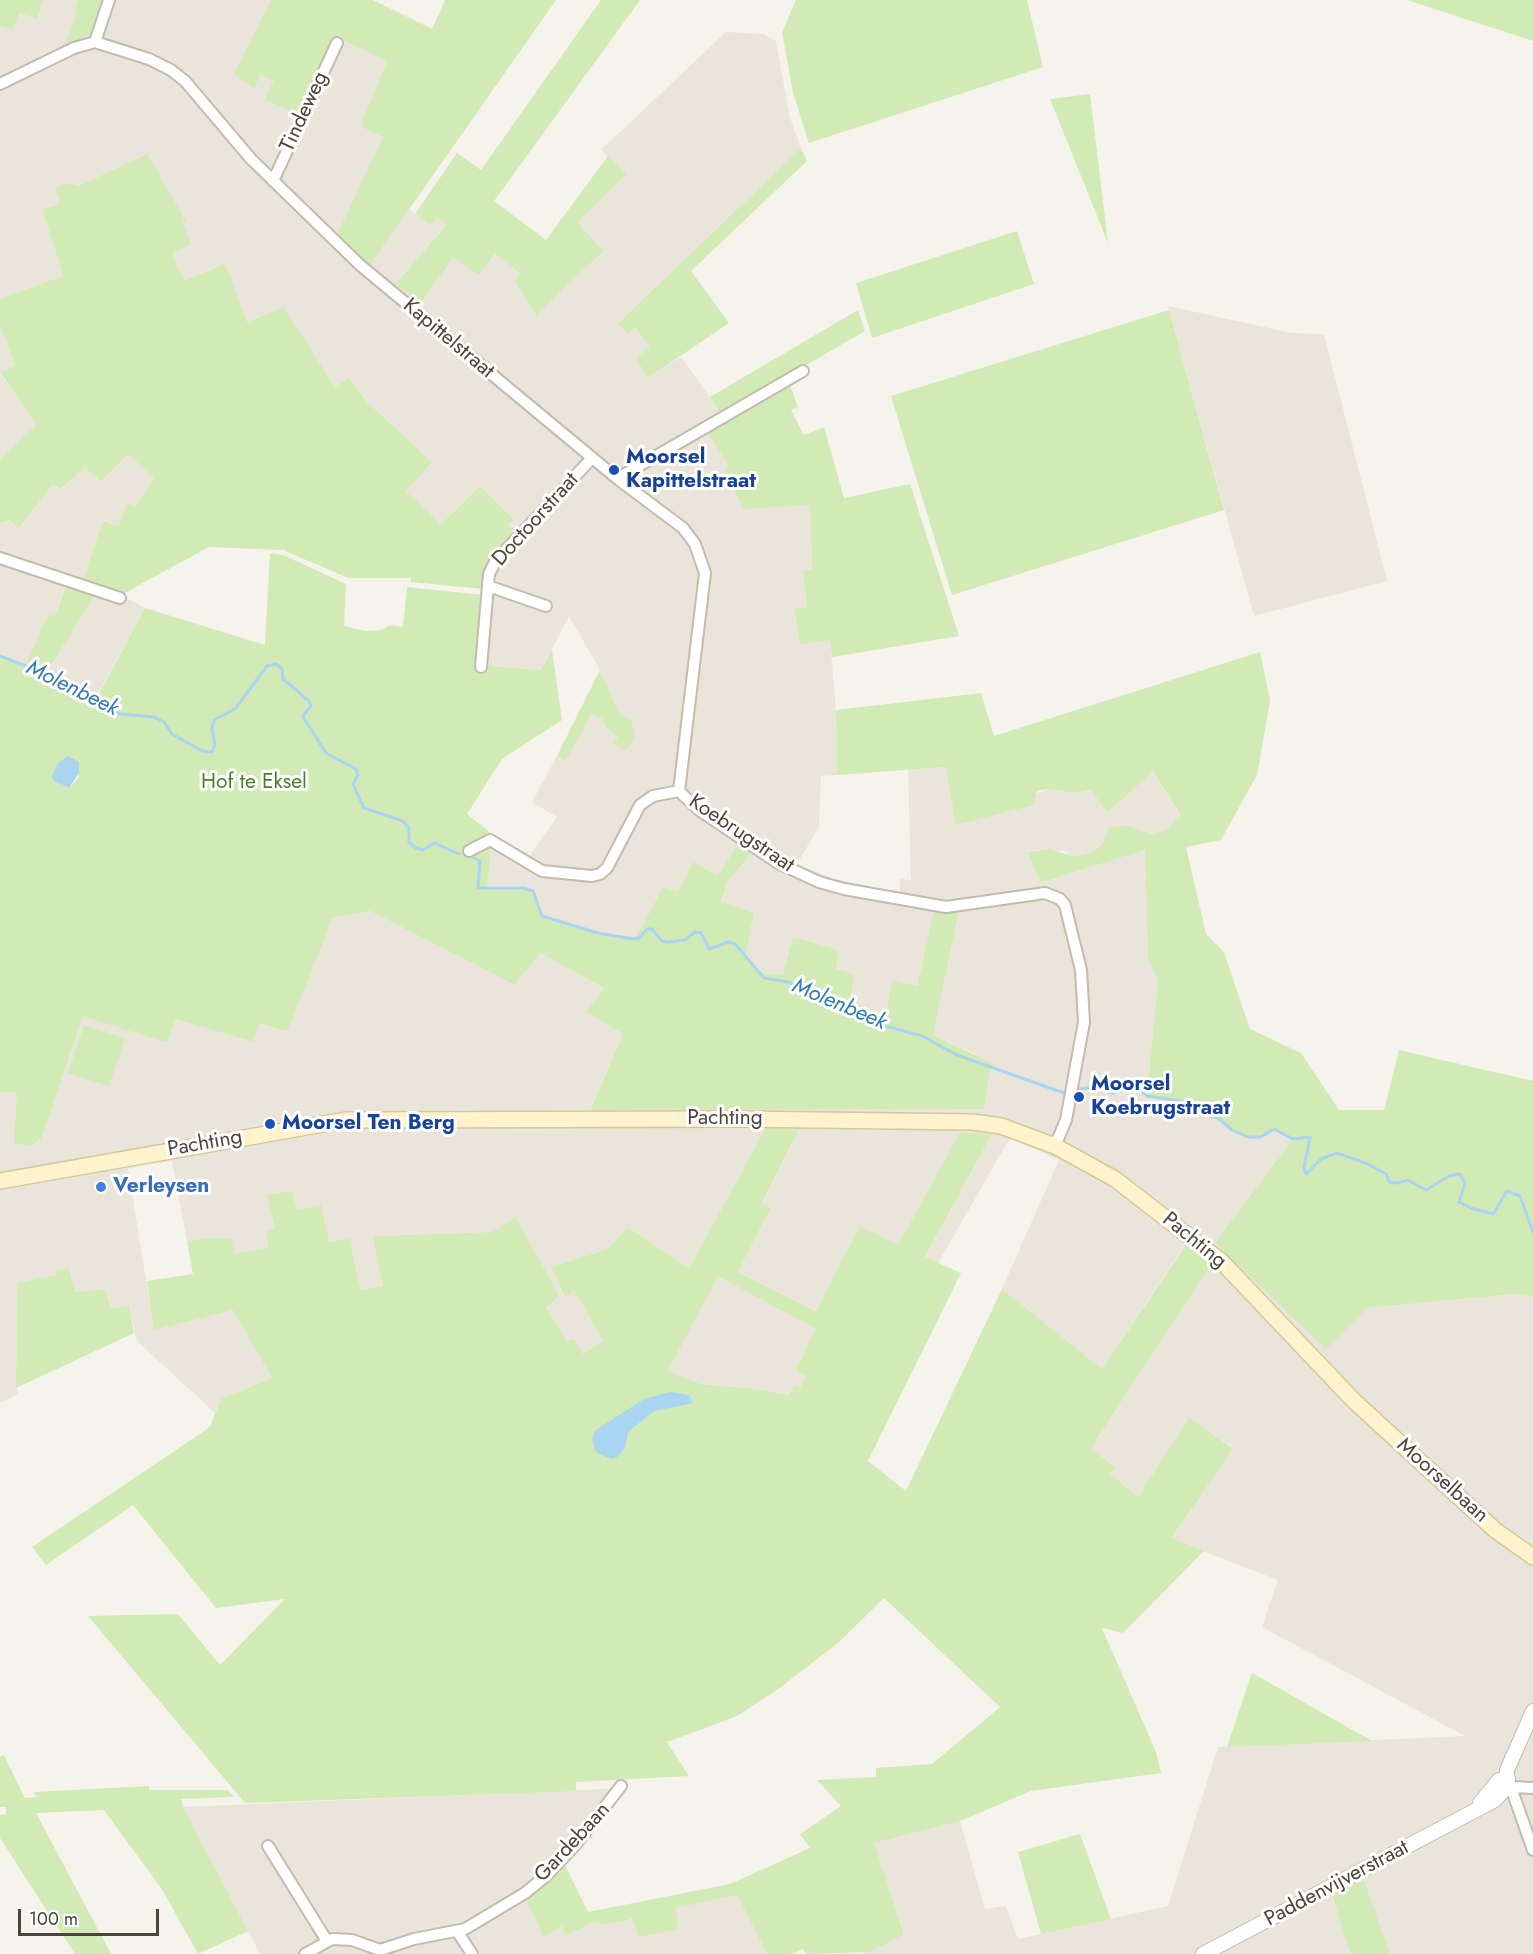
<!DOCTYPE html>
<html>
<head>
<meta charset="utf-8">
<style>
	body { margin:0 }
	#map { position:relative; width:1533px; height:1954px; overflow:hidden; background:#f6f3ec; font-family:Jost,sans-serif }
	canvas { display:block }
	.scale { position:absolute; left:18px; top:1909px; width:141px; height:27px; box-sizing:border-box; border:3px solid #4b4439; border-top:0; padding-left:8px; font-size:18px; line-height:21px; white-space:nowrap; color:#4b4439; -webkit-text-stroke:4px #fff; paint-order:stroke }
</style>
</head>
<body>
<div id="map">
<canvas width="1533" height="1954"></canvas>
<div class="scale">100 m</div>
</div>
<script>
const context = document.querySelector('canvas').getContext('2d');
context.lineJoin = 'round';
function fillPath(path, color) {
  context.fillStyle = color;
  context.fill(path, 'evenodd');
}
function poly(rows) {
  const path = new Path2D();
  for (const r of rows) {
    path.moveTo(r[0], r[1]);
    for (let i = 2; i < r.length; i += 2) path.lineTo(r[i], r[i + 1]);
  }
  return path;
}
function stroke(path, color, width, dash) {
  context.strokeStyle = color;
  context.lineWidth = width;
  context.lineCap = dash ? 'butt' : 'round';
  context.setLineDash(dash || []);
  context.stroke(path);
}
function label(font, color, halo, rows, align = 'center') {
  context.font = font + ' Jost,sans-serif';
  context.lineWidth = 6;
  context.setLineDash([]);
  context.textBaseline = 'middle';
  context.strokeStyle = halo;
  context.fillStyle = color;
  for (const [text, x, y, turn = 0] of rows) {
    context.save();
    context.translate(x, y);
    context.rotate((+turn || 0) * Math.PI / 180);
    context.textAlign = isNaN(turn) ? turn : align;
    if (halo) context.strokeText(text, 0, 0);
    context.fillText(text, 0, 0);
    context.restore();
  }
}
fillPath(poly([
	[44,0,78,0,74,12,77,14,66,45,94,33,106,0,271,0,263,21,260,75,274,80,337,38,387,61,360,126,383,136,370,265,409,209,415,214,436,217,446,224,397,284,453,256,494,254,521,273,627,174,601,150,726,32,764,34,776,41,790,118,801,148,618,323,635,327,651,347,648,378,681,357,710,397,721,414,707,430,730,467,725,469,810,505,812,571,803,572,807,607,796,609,830,640,836,710,837,775,821,776,819,827,797,864,832,878,900,893,900,879,911,880,908,770,946,767,957,825,1048,789,1076,793,1091,790,1107,813,1152,770,1181,817,1166,829,1154,835,1127,825,1109,828,1104,842,1096,850,1085,854,1072,856,1065,851,1037,850,1028,852,1040,883,1145,850,1148,958,1158,979,1147,1096,1180,1101,1201,1113,1218,1118,1232,1130,1261,1137,1274,1129,1293,1139,1215,1244,1366,1308,1515,1294,1533,1297,1533,1954,1390,1954,1364,1880,1332,1895,1350,1954,861,1954,904,1933,873,1843,960,1821,985,1909,1006,1906,1018,1939,1168,1906,1218,1747,1465,1736,1262,1627,1278,1580,1172,1539,1233,1447,1189,1419,1138,1497,1108,1473,1115,1467,1091,1448,1211,1265,1185,1245,1102,1369,1002,1289,1059,1160,1010,1138,938,1263,925,1258,992,1134,960,1132,898,1245,860,1226,816,1311,738,1272,771,1209,762,1204,799,1129,766,1127,689,1268,628,1227,608,1249,551,1267,564,1296,574,1291,604,1341,583,1354,567,1342,546,1307,492,1232,374,1236,383,1287,361,1290,349,1238,329,1242,297,1211,268,1195,275,1229,269,1247,234,1254,227,1241,213,1238,187,1241,172,1161,128,1168,154,1330,233,1309,272,1378,221,1399,215,1413,137,1341,129,1305,111,1308,105,1289,75,1292,69,1268,57,1269,57,1275,17,1283,16,1388,19,1394,0,1403,0,1092,17,1093,42,1137,83,1015,167,1043,176,1019,253,1042,258,1023,287,1032,333,918,370,911,515,985,540,953,604,988,586,1012,623,1034,590,1109,984,1108,990,1070,973,1053,933,1035,959,911,934,912,917,986,883,1015,850,1001,855,974,836,969,839,951,783,975,763,973,748,958,746,954,754,913,721,903,728,881,751,854,737,845,718,875,704,867,677,893,663,887,636,937,598,933,542,916,501,890,487,889,491,846,497,838,529,856,557,817,532,802,557,756,566,761,592,714,602,719,606,727,618,738,614,743,625,751,619,714,600,670,569,616,541,670,479,665,485,578,517,534,508,525,514,519,480,486,441,524,405,490,431,462,367,402,349,377,335,387,284,307,247,322,184,281,171,253,182,223,186,221,69,183,60,204,42,209,63,277,0,299,0,26,13,30,19,13,37,19],
	[1168,306,1292,333,1324,334,1387,581,1254,616],
	[0,325,15,365,1,374,36,425,0,459],
	[128,453,155,478,136,507,127,503,119,526,104,521,121,595,145,608,96,697,63,688,44,678,94,595,65,585,55,616,48,616,26,666,0,656,0,523,9,520,21,528,53,483,62,489,85,466,101,482],
	[718,1275,817,1329,796,1370,806,1375,800,1387,789,1395,756,1389,701,1384,668,1371],
	[627,1788,564,1863,545,1937,562,1926,567,1936,594,1922,605,1925,633,1919,678,1928,675,1908,737,1895,767,1954,260,1954,182,1807]
]), '#eae5da');
fillPath(poly([
	[0,0,44,0,37,19,19,13,13,30,0,26],
	[78,0,106,0,94,33,65,45,77,14,74,13],
	[271,0,373,0,432,29,445,0,556,0,370,265,337,235,383,137,360,126,387,61,337,38,302,117,265,99,274,80,260,75,254,88,234,74],
	[601,0,640,0,494,201,546,240,608,156,627,174,577,222,603,251,536,315,515,281,520,273,495,254,479,275,453,257,420,304,396,284,446,225,436,217,430,225,415,214,457,153,481,170],
	[796,0,1027,0,1043,67,809,143,793,93,782,32],
	[1407,0,1533,0,1533,41,1490,27],
	[1090,94,1108,243,1050,99],
	[801,148,807,161,691,271,729,323,648,378,636,358,650,347,635,327,628,333,618,323],
	[147,154,186,221,182,223,191,243,172,253,184,281,225,264,247,322,284,307,335,387,349,377,367,402,432,462,406,491,441,524,480,486,514,519,508,525,518,534,483,589,411,582,411,578,348,578,283,550,209,547,121,595,82,583,103,521,119,526,127,503,136,506,154,478,128,454,101,482,85,467,61,489,53,484,20,528,9,520,0,523,0,459,36,425,1,373,15,365,0,325,0,299,63,276,42,209,60,204,55,187,69,183,79,186],
	[1017,231,1034,284,872,338,856,283],
	[858,310,865,331,721,414,710,397],
	[1169,310,1224,510,952,595,891,396],
	[789,382,798,407,791,410,804,435,824,427,844,498,910,484,959,636,832,657,830,640,800,644,795,609,807,607,803,571,812,570,810,505,743,509,725,469,729,466,706,430],
	[270,553,283,555,346,584,344,626,366,631,382,630,390,625,403,627,407,587,483,595,479,665,541,670,552,650,562,720,502,759,467,814,497,838,491,846,487,889,523,888,533,891,542,916,598,933,636,937,663,887,678,892,693,862,718,875,737,845,751,854,728,881,721,902,754,913,746,954,748,958,763,973,783,975,793,937,839,950,836,969,855,974,850,1001,882,1015,886,1013,893,980,917,986,934,911,959,911,933,1035,994,1064,990,1070,984,1109,590,1110,623,1034,586,1012,604,988,540,953,515,985,370,911,333,918,287,1032,259,1023,253,1042,176,1019,167,1043,83,1016,42,1137,32,1145,14,1144,17,1093,0,1092,0,656,26,665,48,615,55,616,66,585,95,595,44,677,63,688,97,697,145,608,265,645],
	[73,759,79,777,69,788,54,780],
	[1260,652,1270,701,1257,775,1221,840,1186,847,1206,934,1224,952,1250,1029,1301,1053,1339,1110,1384,1110,1399,1050,1533,1081,1533,1297,1515,1294,1367,1308,1326,1349,1215,1243,1293,1139,1274,1129,1261,1137,1248,1137,1232,1130,1218,1118,1201,1114,1180,1101,1147,1096,1158,979,1148,959,1145,850,1040,883,1028,852,1050,849,1072,856,1085,854,1096,850,1104,842,1109,828,1127,825,1154,835,1166,829,1181,816,1153,771,1107,813,1091,790,1076,793,1048,789,1037,791,1033,805,956,825,946,767,837,775,836,710,981,693,994,736],
	[600,670,619,714,631,720,635,737,625,751,613,743,618,738,606,727,602,719,592,714,566,761,557,756],
	[84,1025,125,1038,109,1086,68,1073],
	[766,1127,799,1129,762,1203,771,1208,738,1272,816,1311,860,1226,898,1245,960,1132,992,1134,925,1257,961,1273,868,1461,906,1491,1002,1289,1102,1369,1186,1245,1211,1265,1091,1448,1116,1468,1109,1473,1138,1497,1189,1418,1233,1448,1172,1538,1204,1551,1123,1633,1102,1628,1156,1752,1161,1773,1031,1791,960,1821,874,1843,904,1934,870,1952,806,1954,803,1949,791,1954,767,1954,737,1895,676,1908,678,1929,639,1937,632,1919,605,1925,594,1922,566,1936,562,1926,544,1938,525,1896,564,1863,588,1912,730,1884,810,1848,800,1834,841,1806,817,1780,876,1777,876,1768,932,1764,1000,1707,884,1598,839,1642,781,1687,737,1716,667,1742,689,1776,576,1782,576,1791,245,1803,88,1616,178,1614,220,1665,285,1599,216,1608,133,1505,46,1565,32,1547,210,1427,221,1399,272,1378,233,1310,154,1330,147,1281,193,1274,187,1241,213,1238,232,1239,234,1254,269,1247,266,1230,275,1229,267,1195,292,1191,297,1210,321,1205,329,1242,349,1238,361,1290,383,1286,373,1236,492,1232,516,1217,559,1296,546,1307,567,1341,574,1339,583,1354,604,1341,574,1291,565,1297,551,1267,608,1249,628,1227,689,1268],
	[718,1276,816,1329,796,1370,806,1376,800,1387,794,1386,789,1395,756,1389,701,1384,668,1371],
	[69,1268,75,1292,105,1289,111,1308,129,1305,134,1333,16,1388,17,1283,56,1275,57,1269],
	[1252,1673,1372,1741,1227,1747],
	[4,1755,25,1798,36,1797,34,1792,149,1786,149,1790,228,1790,234,1797,181,1799,183,1807,248,1931,198,1954,163,1891,104,1810,36,1813,111,1954,75,1954,0,1838,0,1815,6,1814,6,1807,0,1807,0,1757],
	[1080,1834,1111,1919,1041,1934,1018,1852],
	[1364,1880,1390,1954,1350,1954,1332,1895]
]), '#d2eab5');
fillPath(poly([
	[68,756,79,762,79,773,69,788,53,780,52,776,58,763],
	[670,1392,689,1395,693,1403,654,1411,628,1432,625,1448,617,1457,611,1459,596,1452,592,1439,596,1430,644,1399]
]), '#a9d4f2');
stroke(poly([
	[0,656,26,666,63,688,88,693,120,714,154,717,164,722,172,734,202,751,212,752,215,745,212,728,214,720,235,709,267,666,276,664,282,669,283,679,309,701,311,706,303,716,305,720,326,753,356,769,358,775,353,784,364,808,403,821,409,828,409,842,416,848,423,850,434,843,459,854],
	[472,857,480,861,478,888,523,888,533,891,542,916,598,933,633,939,639,938,647,929,652,929,662,941,668,942,685,940,695,932,701,933,709,949,728,942,735,944,764,978,788,982,856,1013,867,1021,922,1036,957,1055,1064,1093],
	[1080,1089,1092,1087,1112,1093,1136,1086,1147,1096,1180,1101,1201,1114,1218,1118,1232,1130,1248,1137,1261,1137,1274,1129,1293,1139,1310,1137,1304,1168,1306,1174,1321,1159,1337,1153,1368,1164,1386,1174,1389,1182,1398,1183,1408,1180,1426,1190,1449,1176,1460,1174,1465,1183,1459,1202,1471,1208,1493,1214,1507,1191,1520,1196,1533,1232]
]), '#a9d4f2', 3);
const minor = poly([
	[95,42,109,0],
	[0,84,74,48,95,42,149,59,171,70,185,81,251,159,360,265,619,480,683,528,695,544,705,573,679,791],
	[273,181,337,43],
	[619,480,625,474,803,371],
	[0,558,120,598],
	[488,586,546,606],
	[481,667,489,574,495,562,592,458],
	[679,791,699,810,778,863,819,882,844,889,946,907,1045,893,1060,899,1065,905,1081,970,1084,1022,1066,1120,1055,1146],
	[469,851,490,840,542,871,592,876,600,874,607,868,640,805,653,796,679,791],
	[1508,1779,1533,1850],
	[1513,1787,1533,1788],
	[268,1846,327,1941],
	[457,1931,472,1954],
	[305,1954,332,1939,352,1940,380,1950,414,1939,465,1929,525,1893,546,1876,576,1844,621,1786]
]);
const tertiary = poly([
	[1480,1803,1499,1780,1508,1779],
	[1203,1954,1495,1800,1505,1789,1507,1770,1533,1711]
]);
const secondary = poly([
	[0,1181,346,1120,739,1119,973,1122,1001,1126,1055,1146,1115,1179,1222,1262,1354,1401,1495,1530,1533,1557]
]);
stroke(minor, '#c2bbae', 14);
stroke(tertiary, '#c2bbae', 16);
stroke(secondary, '#d6c79b', 18);
stroke(minor, '#fff', 10);
stroke(tertiary, '#fff', 14);
stroke(secondary, '#fff3cd', 15);
for (const [x, y, r, color] of [
	[614,470,6,"#1a4fb4"],
	[1079,1097,6,"#1a4fb4"],
	[270,1124,6,"#1a4fb4"],
	[101,1187,6,"#3f7fe0"]
]) {
  const dot = new Path2D();
  dot.arc(x, y, r, 0, 2 * Math.PI);
  context.fillStyle = color;
  context.fill(dot);
  stroke(dot, '#fff', 2);
}
label('21px', '#4b4439', '#fff', [
	["Tindeweg",305,112,-65],
	["Kapittelstraat",448,339,40],
	["Doctoorstraat",536,520,-48],
	["Koebrugstraat",741,834,34],
	["Pachting",725,1119],
	["Pachting",205,1144,-10],
	["Pachting",1194,1241,39],
	["Moorselbaan",1442,1481,42],
	["Gardebaan",573,1843,-47],
	["Paddenvijverstraat",1337,1884,-28]
]);
label('bold 21px', '#164399', '#fff', [
	["Moorsel",626,458],
	["Kapittelstraat",626,482],
	["Moorsel",1091,1085],
	["Koebrugstraat",1091,1109],
	["Moorsel Ten Berg",282,1124]
], 'left');
label('21px', '#4a7f2a', '#fff', [
	["Hof te Eksel",254,783]
]);
label('bold 21px', '#366cbe', '#fff', [
	["Verleysen",113,1187]
], 'left');
label('italic 22px', '#2e7ab2', '#fff', [
	["Molenbeek",72,689,26],
	["Molenbeek",839,1005,23]
]);
</script>
</body>
</html>
